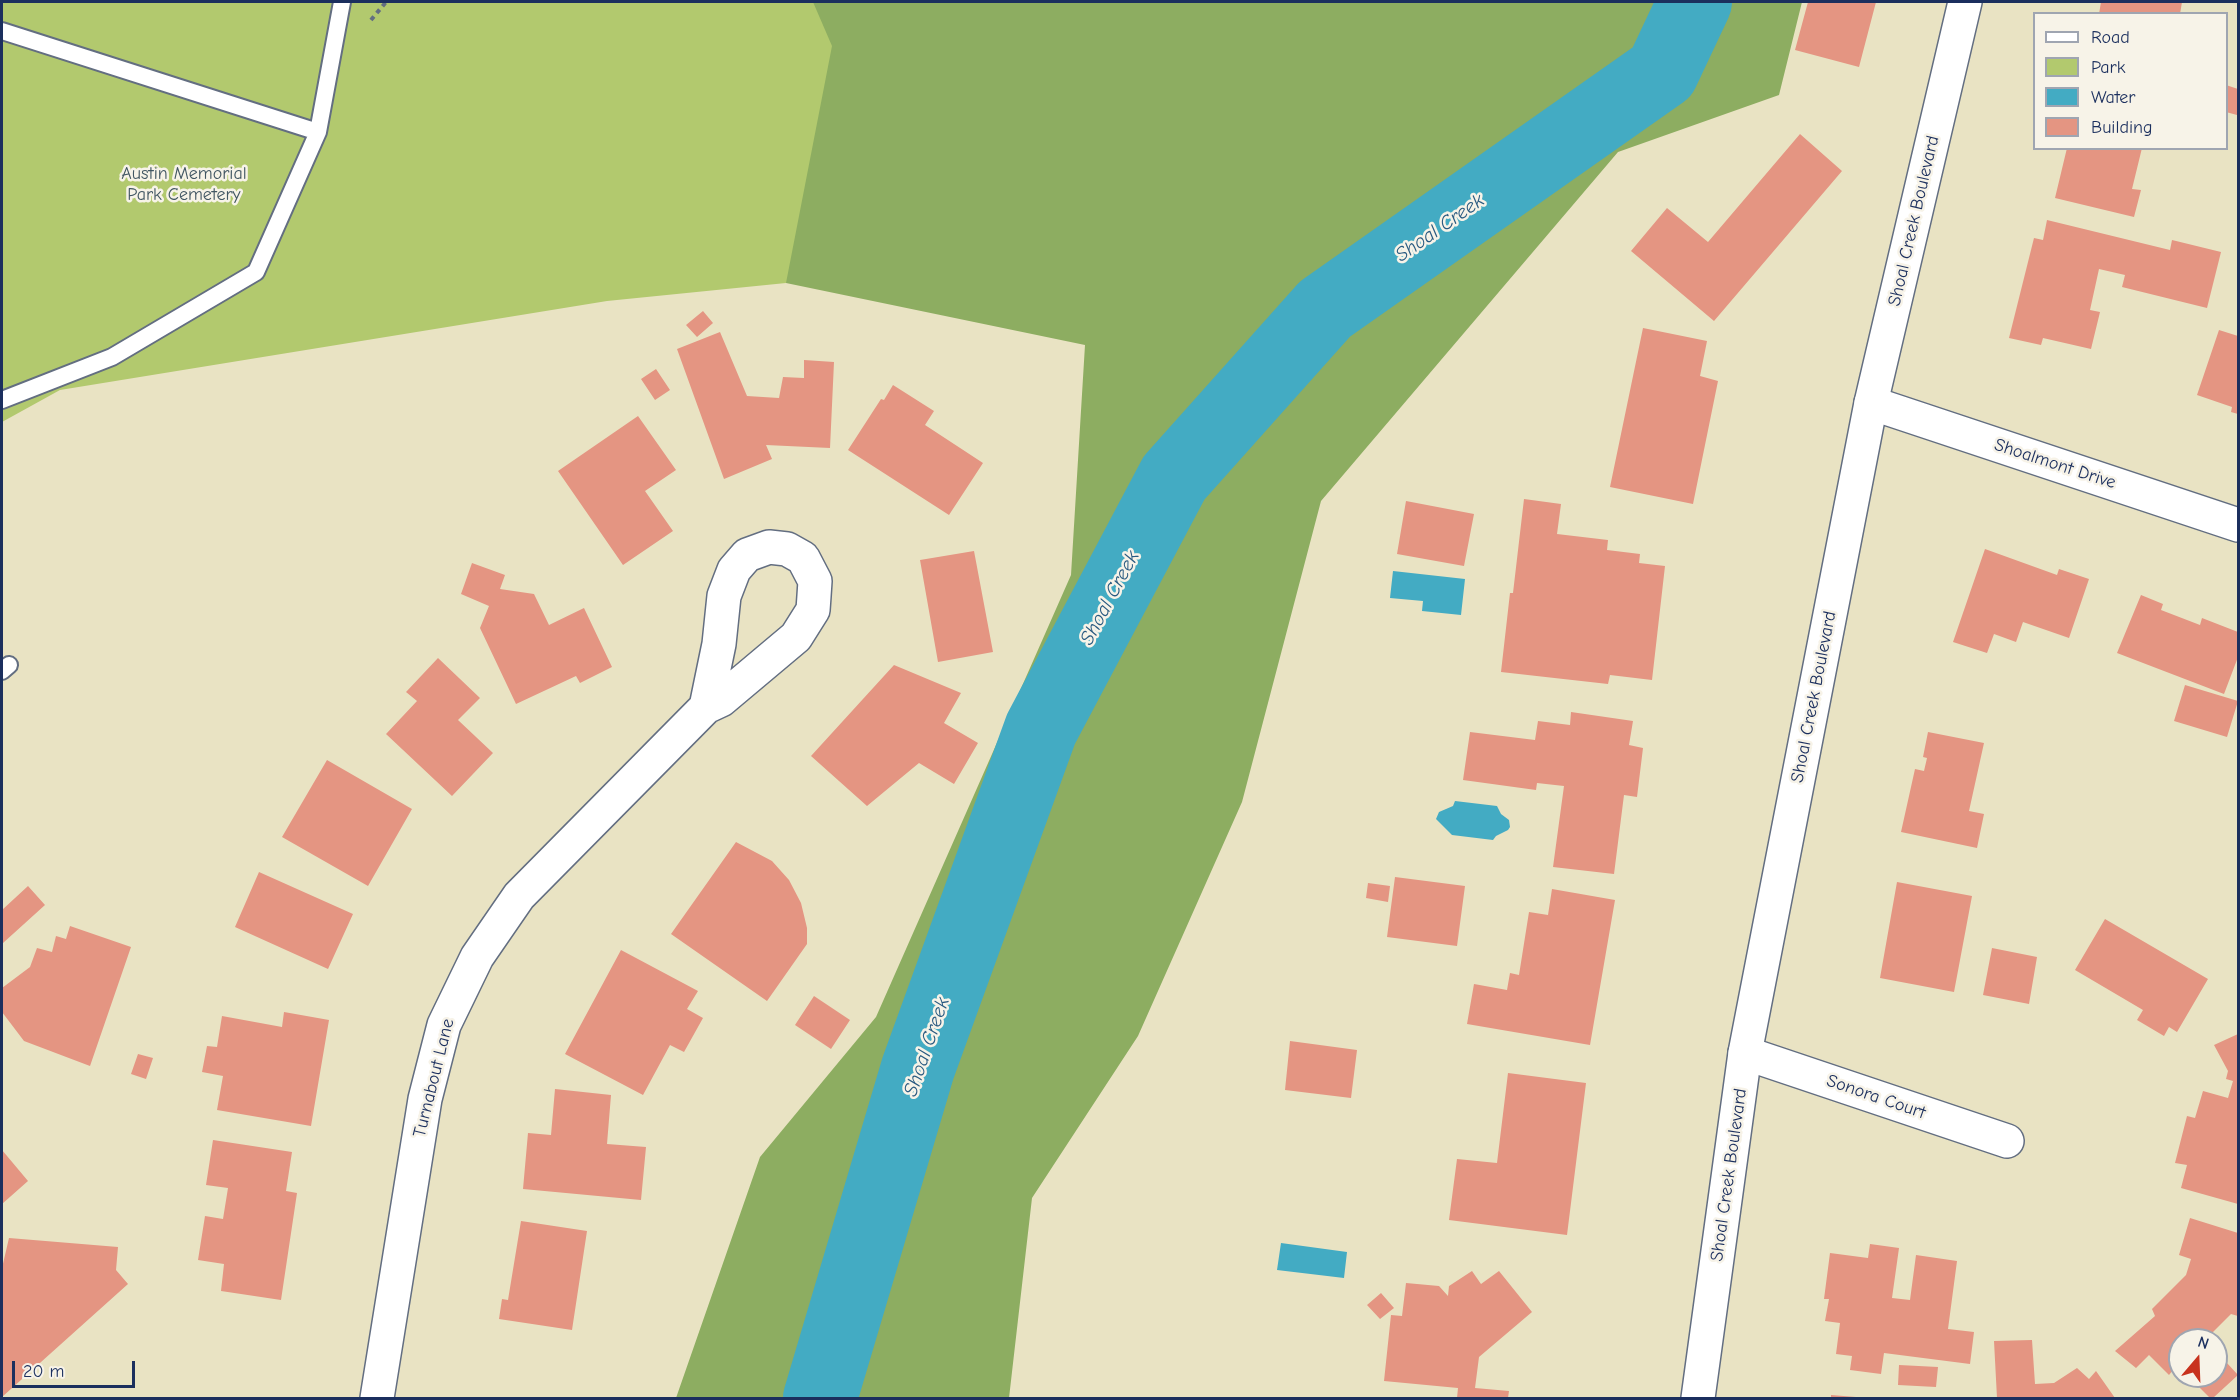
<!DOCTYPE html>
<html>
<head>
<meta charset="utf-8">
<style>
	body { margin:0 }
	#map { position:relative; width:2240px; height:1400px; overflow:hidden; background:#e9e3c3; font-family:"Comic Neue",sans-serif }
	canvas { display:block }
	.frame { position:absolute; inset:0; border:3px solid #1b2f5e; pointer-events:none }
	.legend { position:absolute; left:2033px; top:12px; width:195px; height:138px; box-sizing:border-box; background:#f7f3e8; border:2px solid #9fa5b1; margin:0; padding:8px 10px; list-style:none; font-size:18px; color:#1b2f5e }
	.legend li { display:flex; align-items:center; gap:12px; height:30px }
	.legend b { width:30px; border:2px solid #9fa5b1 }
	.north { position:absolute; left:2168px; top:1328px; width:60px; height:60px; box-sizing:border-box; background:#f7f3e8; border:2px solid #9fa5b1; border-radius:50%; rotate:19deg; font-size:16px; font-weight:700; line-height:24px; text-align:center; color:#1b2f5e }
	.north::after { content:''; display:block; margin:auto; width:21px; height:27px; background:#c8321e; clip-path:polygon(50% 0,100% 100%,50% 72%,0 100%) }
	.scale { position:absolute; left:12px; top:1361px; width:123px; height:27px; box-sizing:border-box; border:3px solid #1b2f5e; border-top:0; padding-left:8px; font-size:18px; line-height:21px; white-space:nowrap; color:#1b2f5e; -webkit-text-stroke:4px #f7f3e8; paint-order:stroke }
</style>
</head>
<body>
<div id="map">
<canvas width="2240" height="1400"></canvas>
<div class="frame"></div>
<ul class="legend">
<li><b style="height:8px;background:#fff"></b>Road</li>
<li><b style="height:16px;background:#b2c96e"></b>Park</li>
<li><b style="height:16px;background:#43abc3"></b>Water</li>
<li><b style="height:16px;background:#e49582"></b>Building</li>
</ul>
<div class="north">N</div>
<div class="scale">20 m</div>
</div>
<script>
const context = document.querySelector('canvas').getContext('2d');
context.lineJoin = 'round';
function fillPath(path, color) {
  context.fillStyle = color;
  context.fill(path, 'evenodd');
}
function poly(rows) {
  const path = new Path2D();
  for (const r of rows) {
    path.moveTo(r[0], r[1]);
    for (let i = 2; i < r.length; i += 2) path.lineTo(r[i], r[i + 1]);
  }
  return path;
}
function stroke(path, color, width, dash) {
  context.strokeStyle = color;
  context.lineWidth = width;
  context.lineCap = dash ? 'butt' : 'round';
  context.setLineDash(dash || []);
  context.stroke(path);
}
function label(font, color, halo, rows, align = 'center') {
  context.font = font + ' "Comic Neue",sans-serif';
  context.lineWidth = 5;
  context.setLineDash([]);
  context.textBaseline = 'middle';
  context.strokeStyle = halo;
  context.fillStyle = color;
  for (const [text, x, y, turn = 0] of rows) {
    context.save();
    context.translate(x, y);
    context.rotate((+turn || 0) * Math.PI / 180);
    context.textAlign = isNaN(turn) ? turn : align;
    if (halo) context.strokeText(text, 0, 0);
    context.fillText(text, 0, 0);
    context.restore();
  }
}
fillPath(poly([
	[2,2,1695,2,786,283,607,301,60,390,2,422]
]), '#b2c96e');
fillPath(poly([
	[813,2,1802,2,1779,95,1618,152,1321,501,1242,802,1138,1036,1032,1198,1009,1398,676,1398,760,1157,876,1017,1071,575,1085,345,786,283,832,46]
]), '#8dad61');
fillPath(poly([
	[1393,571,1465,579,1461,615,1422,611,1423,601,1390,598],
	[1455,801,1497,806,1501,814,1509,820,1510,827,1508,830,1496,836,1493,840,1452,835,1436,819,1439,812,1453,806],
	[1281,1243,1347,1252,1344,1278,1277,1270]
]), '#43abc3');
stroke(poly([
	[820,1398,918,1068,1041,729,1174,478,1325,309,1662,72,1695,2]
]), '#43abc3', 74);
fillPath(poly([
	[1808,2,1876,2,1859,67,1795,50],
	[2101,2,2182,2,2180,14,2099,14],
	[2226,85,2238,89,2237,115,2226,112],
	[1800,134,1842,171,1714,321,1631,251,1667,208,1708,242],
	[2067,148,2142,148,2132,189,2141,190,2134,217,2055,198],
	[2047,220,2170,250,2172,240,2221,252,2207,308,2122,287,2125,275,2099,269,2090,310,2100,312,2091,349,2043,338,2041,345,2009,338,2034,238,2043,240],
	[703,311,713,323,697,337,686,325],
	[1643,328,1707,341,1700,376,1718,381,1693,504,1610,487],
	[2219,330,2238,336,2238,414,2231,412,2232,407,2197,395],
	[720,332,747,396,779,398,783,377,804,378,804,360,834,362,830,448,766,445,772,459,724,479,677,349],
	[656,369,670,390,655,400,641,379],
	[893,385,934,411,925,425,983,463,949,515,848,450,881,399,884,400],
	[638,416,676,470,645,491,673,531,623,565,558,471],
	[1524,499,1561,504,1557,534,1608,540,1607,550,1640,554,1639,563,1665,566,1652,680,1610,675,1608,684,1501,672,1510,593,1513,593],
	[1406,501,1474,514,1464,566,1397,554],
	[1985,549,2057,575,2059,569,2089,579,2069,638,2023,622,2016,642,1994,634,1987,653,1953,642],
	[974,551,993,652,938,662,920,560],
	[472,563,505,575,500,589,534,594,549,625,584,608,612,667,580,683,576,676,516,704,480,628,489,606,461,594],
	[2141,595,2163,604,2161,610,2200,625,2202,618,2238,632,2238,657,2224,694,2117,653],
	[438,658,480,698,458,720,493,753,452,796,386,734,417,701,406,692],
	[894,665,961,693,944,723,978,743,954,784,919,763,867,806,811,756],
	[2185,685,2238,701,2227,737,2174,721],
	[1571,712,1633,721,1629,745,1643,748,1637,797,1624,795,1614,874,1553,867,1564,786,1537,783,1536,790,1463,780,1470,732,1535,740,1538,721,1570,725],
	[1928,732,1984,743,1969,811,1984,814,1977,848,1901,832,1915,769,1924,771,1927,758,1923,757],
	[327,760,412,809,368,886,282,837],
	[736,842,772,861,789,880,801,903,807,928,807,944,767,1001,671,934],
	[259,872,353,914,328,969,235,927],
	[1395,877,1465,886,1457,946,1387,937],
	[1897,882,1972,896,1954,992,1880,978],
	[1368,883,1390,886,1388,902,1366,898],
	[28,886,45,905,3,943,2,941,2,910],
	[1552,889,1615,900,1590,1045,1467,1024,1474,984,1507,990,1510,973,1519,975,1529,912,1548,915],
	[2105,919,2208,979,2177,1032,2169,1027,2164,1036,2137,1020,2143,1010,2075,970],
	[70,926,131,947,90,1066,24,1041,2,1012,2,988,30,967,37,948,52,952,56,936,66,939],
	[1992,948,2037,957,2029,1004,1983,995],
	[621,950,698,991,687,1009,703,1018,684,1052,670,1045,643,1095,565,1054],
	[814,996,850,1020,831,1049,795,1025],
	[284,1012,329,1020,311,1126,217,1110,223,1076,202,1072,207,1046,217,1047,222,1016,282,1027],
	[2238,1034,2238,1204,2181,1188,2187,1165,2175,1163,2187,1116,2195,1118,2203,1091,2228,1098,2233,1081,2226,1079,2228,1071,2214,1045],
	[1290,1041,1357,1050,1351,1098,1285,1090],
	[138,1054,153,1058,146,1079,131,1074],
	[1508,1073,1586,1083,1567,1235,1449,1220,1457,1159,1497,1163],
	[555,1089,611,1095,607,1144,646,1147,641,1200,523,1189,528,1133,551,1135],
	[213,1140,292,1152,286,1191,297,1193,281,1300,221,1291,224,1264,198,1260,205,1216,223,1219,228,1188,206,1185],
	[2,1150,28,1181,2,1204],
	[2190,1218,2238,1233,2238,1316,2231,1314,2205,1340,2180,1340,2180,1368,2177,1365,2169,1375,2149,1355,2136,1368,2115,1351,2155,1316,2152,1309,2186,1275,2191,1259,2179,1255],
	[521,1221,587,1231,572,1330,499,1319,502,1299,508,1300],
	[9,1238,118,1247,116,1270,128,1284,2,1397,2,1268],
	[1870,1244,1899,1248,1892,1298,1910,1300,1916,1255,1957,1261,1948,1329,1974,1332,1970,1364,1884,1353,1881,1374,1850,1370,1852,1356,1836,1354,1840,1323,1825,1321,1829,1299,1824,1299,1830,1253,1868,1258],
	[1472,1271,1481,1284,1499,1271,1532,1312,1479,1357,1475,1388,1509,1391,1508,1398,1457,1398,1458,1388,1384,1381,1391,1315,1402,1316,1406,1283,1439,1286,1448,1296,1449,1286],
	[1381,1293,1394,1308,1380,1319,1367,1305],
	[2032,1340,2035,1384,2054,1383,2077,1368,2089,1379,2096,1371,2115,1398,1997,1398,1994,1341],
	[2216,1351,2238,1375,2213,1398,2210,1398,2188,1376,2216,1376],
	[1899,1365,1938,1367,1936,1387,1898,1385],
	[1831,1395,1856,1397,1856,1398,1831,1398]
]), '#e49582');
const lane = poly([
	[2,31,318,132],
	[2,400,112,357,256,272,318,132,342,2],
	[2,671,9,665]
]);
const street = poly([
	[1871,403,2238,525],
	[1745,1053,2007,1141],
	[377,1398,425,1099,444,1025,477,957,519,896,706,707,721,700,796,637,813,610,814,596,815,581,803,558,787,549,769,547,747,555,734,570,724,596,719,644,706,707]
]);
const secondary = poly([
	[1698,1398,1745,1053,1871,403,1965,2]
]);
stroke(lane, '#636e81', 20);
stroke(street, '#636e81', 36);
stroke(secondary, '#636e81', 36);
stroke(poly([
	[371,20,386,2]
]), '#636e81', 4, [4.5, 4.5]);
stroke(lane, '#fff', 16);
stroke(street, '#fff', 33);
stroke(secondary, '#fff', 33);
label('18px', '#415662', '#f7f3e8', [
	["Austin Memorial",184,174],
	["Park Cemetery",184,195]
]);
label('18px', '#1b2f5e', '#f7f3e8', [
	["Shoal Creek Boulevard",1914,221,-77],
	["Shoalmont Drive",2055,464,18],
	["Shoal Creek Boulevard",1814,697,-79],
	["Turnabout Lane",434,1078,-76],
	["Sonora Court",1876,1097,19],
	["Shoal Creek Boulevard",1729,1175,-82]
]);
label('italic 20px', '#295a81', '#f7f3e8', [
	["Shoal Creek",1440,228,-35],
	["Shoal Creek",1110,598,-62],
	["Shoal Creek",927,1047,-71]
]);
</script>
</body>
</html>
